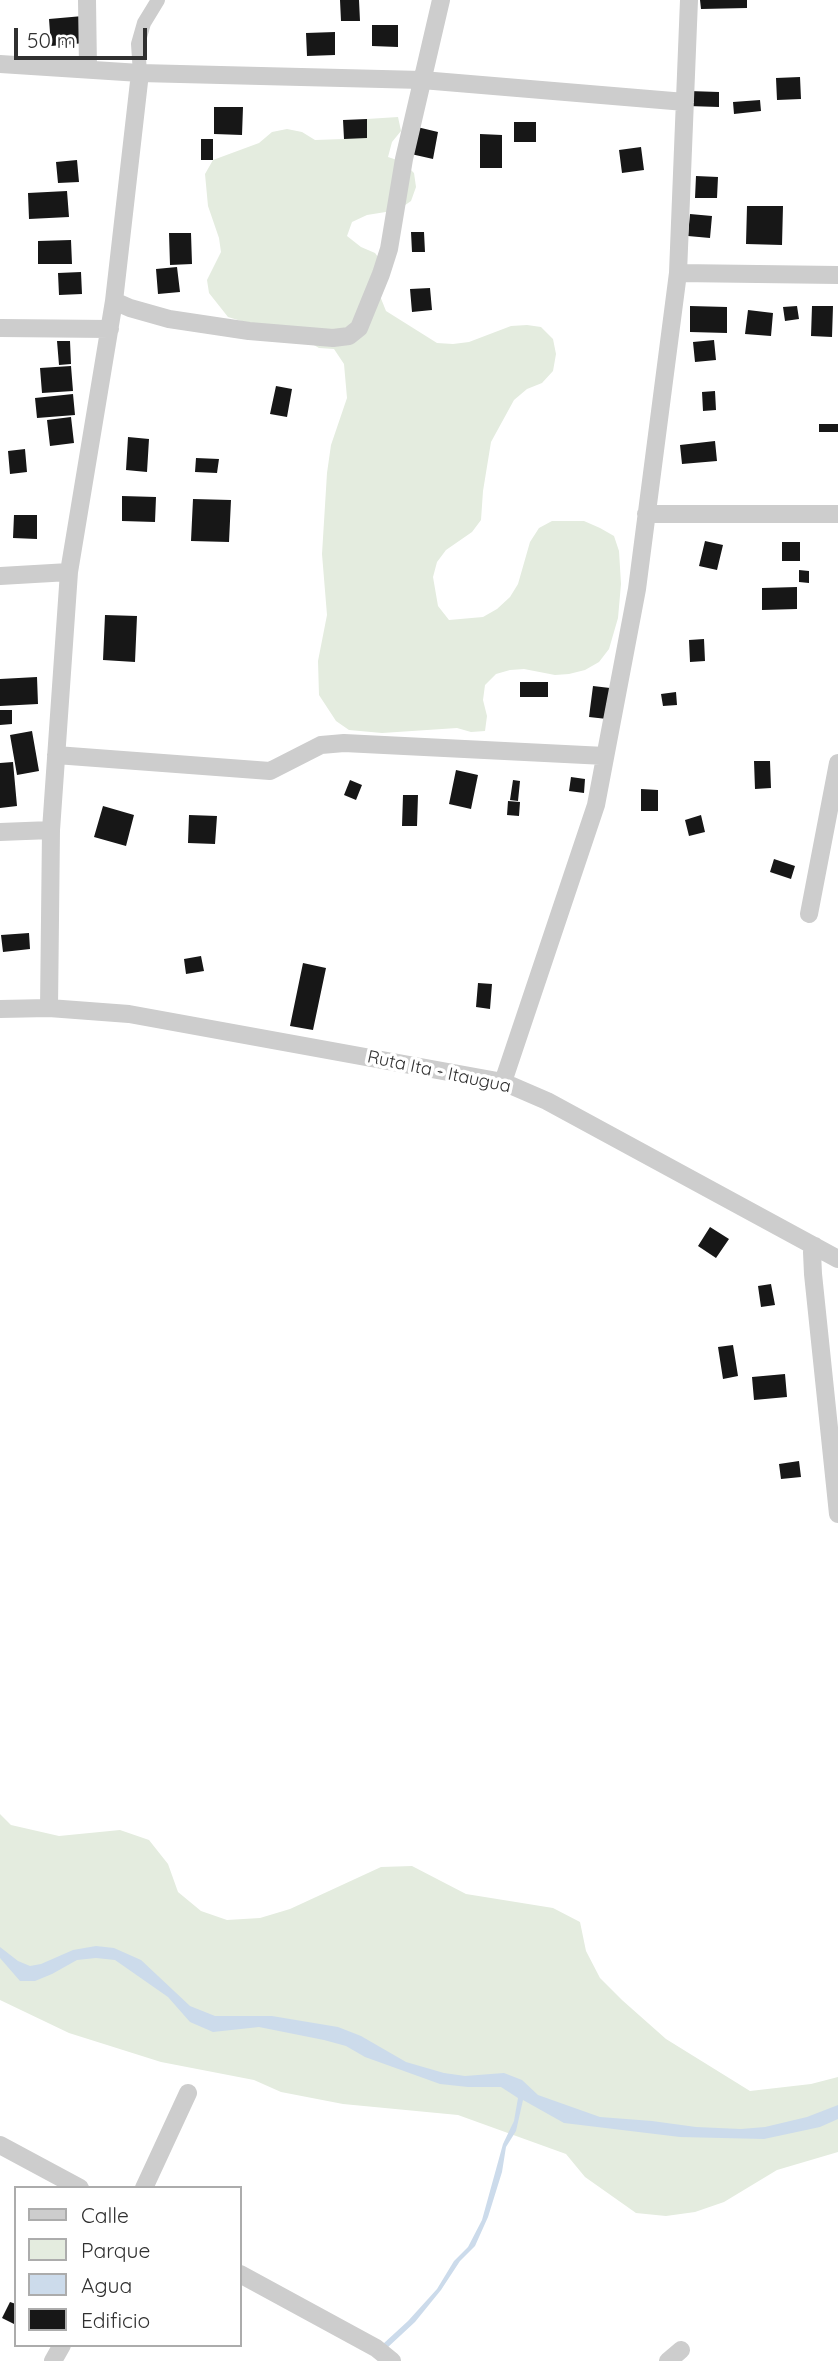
<!DOCTYPE html>
<html>
<head>
<meta charset="utf-8">
<style>
	body { margin:0 }
	#map { position:relative; width:838px; height:2361px; overflow:hidden; background:#fff; font-family:Quicksand,sans-serif }
	canvas { display:block }
	.legend { position:absolute; left:14px; top:2186px; width:228px; height:161px; box-sizing:border-box; background:#fff; border:2px solid #acacac; margin:0; padding:9px 12px; list-style:none; font-size:21px; color:#303030 }
	.legend li { display:flex; align-items:center; gap:14px; height:35px }
	.legend b { width:35px; border:2px solid #acacac }
	.scale { position:absolute; left:14px; top:28px; width:133px; height:32px; box-sizing:border-box; border:4px solid #303030; border-top:0; padding-left:9px; font-size:21px; line-height:24px; white-space:nowrap; color:#303030; -webkit-text-stroke:5px #fff; paint-order:stroke }
</style>
</head>
<body>
<div id="map">
<canvas width="838" height="2361"></canvas>
<ul class="legend">
<li><b style="height:9px;background:#cdcdcd"></b>Calle</li>
<li><b style="height:19px;background:#e4ecdf"></b>Parque</li>
<li><b style="height:19px;background:#ccdbeb"></b>Agua</li>
<li><b style="height:19px;background:#171717"></b>Edificio</li>
</ul>
<div class="scale">50 m</div>
</div>
<script>
const context = document.querySelector('canvas').getContext('2d');
context.lineJoin = 'round';
function fillPath(path, color) {
  context.fillStyle = color;
  context.fill(path, 'evenodd');
}
function poly(rows) {
  const path = new Path2D();
  for (const r of rows) {
    path.moveTo(r[0], r[1]);
    for (let i = 2; i < r.length; i += 2) path.lineTo(r[i], r[i + 1]);
  }
  return path;
}
function stroke(path, color, width, dash) {
  context.strokeStyle = color;
  context.lineWidth = width;
  context.lineCap = dash ? 'butt' : 'round';
  context.setLineDash(dash || []);
  context.stroke(path);
}
function label(font, color, halo, rows, align = 'center') {
  context.font = font + ' Quicksand,sans-serif';
  context.lineWidth = 7;
  context.setLineDash([]);
  context.textBaseline = 'middle';
  context.strokeStyle = halo;
  context.fillStyle = color;
  for (const [text, x, y, turn = 0] of rows) {
    context.save();
    context.translate(x, y);
    context.rotate((+turn || 0) * Math.PI / 180);
    context.textAlign = isNaN(turn) ? turn : align;
    if (halo) context.strokeText(text, 0, 0);
    context.fillText(text, 0, 0);
    context.restore();
  }
}
fillPath(poly([
	[398,117,401,131,392,142,388,157,403,162,414,173,416,187,411,201,398,210,367,215,352,222,347,236,361,247,375,253,384,265,380,296,386,311,437,343,453,344,469,342,511,326,527,325,541,327,553,339,556,354,553,371,542,383,527,389,514,400,491,442,483,491,481,520,472,532,446,550,437,562,433,577,438,606,449,620,483,617,497,609,510,597,518,584,530,542,539,528,552,521,584,521,600,528,614,536,619,551,621,584,618,618,609,649,599,662,585,670,569,674,555,675,524,669,510,670,496,674,485,685,483,700,487,716,485,731,471,732,457,728,382,733,349,730,336,721,319,695,318,661,327,615,322,554,327,473,331,445,347,398,344,364,334,349,319,348,307,341,228,317,209,293,207,280,221,252,219,238,208,206,205,174,213,160,259,143,272,132,287,129,302,132,315,140,344,139,360,131,367,119],
	[0,1814,11,1825,59,1836,120,1830,149,1840,168,1864,178,1892,201,1911,227,1920,260,1918,290,1909,381,1867,412,1866,466,1894,553,1908,580,1922,586,1951,600,1978,622,2000,666,2039,750,2091,811,2084,838,2077,838,2152,777,2170,724,2202,695,2212,666,2216,636,2213,585,2177,566,2154,458,2115,343,2104,281,2092,254,2080,161,2062,69,2033,0,2000]
]), '#e4ecdf');
fillPath(poly([
	[96,1946,114,1948,141,1960,190,2006,215,2016,272,2016,338,2027,361,2036,406,2062,444,2073,465,2076,504,2073,522,2080,538,2095,600,2117,652,2121,696,2127,741,2129,765,2127,807,2117,838,2105,838,2119,820,2127,764,2139,680,2137,564,2123,523,2100,516,2131,506,2147,502,2172,488,2217,475,2246,460,2261,441,2290,415,2322,387,2348,383,2344,408,2321,437,2289,454,2261,468,2247,482,2220,503,2144,514,2121,518,2098,501,2087,468,2087,440,2084,365,2057,346,2046,324,2040,259,2027,213,2032,190,2022,168,1997,115,1960,96,1958,77,1960,52,1974,35,1981,20,1981,0,1958,0,1947,18,1961,30,1966,41,1964,73,1950]
]), '#ccdbeb');
fillPath(poly([
	[340,0,359,0,360,21,341,21],
	[700,0,747,0,747,8,701,9],
	[83,16,85,43,51,46,49,19],
	[372,25,398,25,398,47,372,46],
	[335,32,335,55,307,56,306,33],
	[800,77,801,99,777,100,776,78],
	[689,91,719,92,719,107,688,106],
	[760,100,761,111,734,114,733,102],
	[214,107,243,107,242,135,214,134],
	[367,119,367,138,344,139,343,120],
	[514,122,536,122,536,142,514,142],
	[417,127,438,132,433,159,411,154],
	[480,134,502,135,502,168,480,168],
	[201,139,213,139,213,160,201,160],
	[641,147,644,170,622,173,619,150],
	[77,160,79,182,58,183,56,162],
	[696,176,718,177,717,198,695,198],
	[67,191,69,217,29,219,28,193],
	[747,206,783,206,782,245,746,244],
	[690,214,712,216,710,238,688,236],
	[411,232,424,232,425,252,412,252],
	[169,233,191,233,192,264,170,265],
	[71,240,72,264,38,264,38,241],
	[177,267,180,292,158,294,156,269],
	[81,272,82,294,59,295,58,273],
	[430,288,432,310,412,312,410,289],
	[690,306,727,307,727,333,690,332],
	[797,306,799,319,785,321,783,307],
	[812,306,833,306,832,337,811,336],
	[748,310,773,313,771,336,745,334],
	[714,340,716,360,695,362,693,342],
	[57,341,70,341,71,364,59,365],
	[71,366,73,391,42,393,40,368],
	[276,386,292,389,287,417,270,414],
	[715,391,716,410,703,411,702,392],
	[73,394,75,415,37,418,35,398],
	[71,417,74,443,50,446,47,420],
	[819,424,838,424,838,432,819,432],
	[128,437,149,439,147,472,126,470],
	[715,441,717,461,682,464,680,445],
	[25,449,27,472,10,474,8,451],
	[196,458,219,459,217,473,195,472],
	[122,496,156,497,155,522,122,521],
	[193,499,231,500,229,542,191,541],
	[14,515,37,515,37,539,13,538],
	[705,541,723,545,717,570,699,566],
	[782,542,800,542,800,561,782,561],
	[799,570,809,571,809,583,799,582],
	[797,587,797,609,762,610,762,588],
	[105,615,137,616,135,662,103,660],
	[704,639,705,661,690,662,689,640],
	[37,677,38,704,0,706,0,679],
	[520,682,548,682,548,697,520,697],
	[593,686,610,688,607,719,589,717],
	[676,692,677,705,663,706,661,694],
	[0,710,12,710,12,724,0,725],
	[32,731,39,771,17,775,10,735],
	[754,761,770,761,771,788,755,789],
	[13,762,17,806,0,808,0,763],
	[456,770,478,775,471,809,449,804],
	[571,777,585,779,584,793,569,791],
	[350,780,362,785,356,800,344,795],
	[513,780,520,781,518,801,510,800],
	[641,789,658,790,658,811,641,811],
	[403,795,418,795,417,826,402,826],
	[508,801,520,802,519,816,507,815],
	[103,806,134,815,126,846,94,837],
	[189,815,217,816,215,844,188,843],
	[701,815,705,832,689,836,685,820],
	[774,859,795,866,791,879,770,872],
	[29,933,30,949,3,952,1,935],
	[201,956,204,971,186,974,184,959],
	[303,963,326,968,313,1030,290,1026],
	[478,983,492,984,490,1009,476,1007],
	[710,1227,729,1239,716,1258,698,1246],
	[771,1284,775,1305,761,1307,758,1286],
	[733,1345,738,1376,723,1379,718,1347],
	[785,1374,787,1397,754,1400,752,1377],
	[799,1461,801,1477,781,1479,779,1464],
	[10,2302,16,2304,16,2325,2,2318]
]), '#171717');
stroke(poly([
	[140,73,138,44,144,23,158,0]
]), '#cdcdcd', 14);
stroke(poly([
	[87,0,88,68],
	[689,0,678,273,838,275],
	[0,64,140,73,422,80,685,102],
	[114,301,130,308,169,319,249,331,333,338,349,336,359,328,381,274,389,249,404,159,441,0],
	[0,328,110,329],
	[646,514,838,514],
	[0,576,69,572],
	[56,755,270,771,321,745,344,743,605,756],
	[0,832,51,830],
	[809,914,838,763],
	[49,1008,51,830,69,572,114,301,140,73],
	[0,1009,49,1008,129,1014,503,1082,547,1101,838,1259],
	[503,1082,596,805,637,589,678,273],
	[815,1246,812,1252,813,1274,838,1514],
	[0,2145,80,2188],
	[144,2188,188,2093],
	[240,2274,376,2348,392,2361],
	[53,2361,62,2345],
	[668,2361,681,2350]
]), '#cdcdcd', 18);
label('18px', '#303030', '#fff', [
	["Ruta Ita - Itaugua",439,1072,12]
]);
</script>
</body>
</html>
